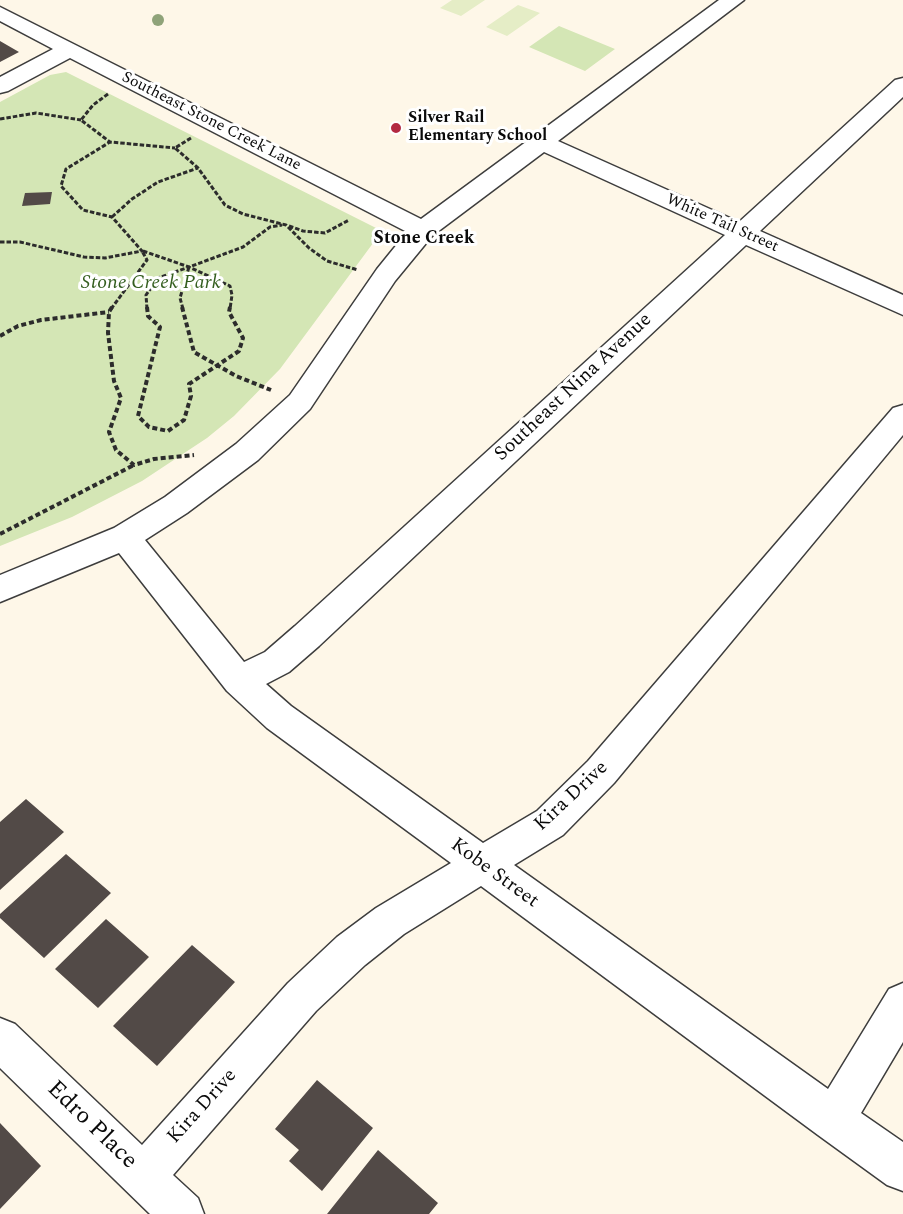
<!DOCTYPE html>
<html>
<head>
<meta charset="utf-8">
<style>
	body { margin:0 }
	canvas { display:block; background:#fef7e8 }
</style>
</head>
<body>
<canvas width="903" height="1214"></canvas>
<script>
const context = document.querySelector('canvas').getContext('2d');
context.lineJoin = 'round';
function fillPath(path, color) {
  context.fillStyle = color;
  context.fill(path, 'evenodd');
}
function poly(rows) {
  const path = new Path2D();
  for (const r of rows) {
    path.moveTo(r[0], r[1]);
    for (let i = 2; i < r.length; i += 2) path.lineTo(r[i], r[i + 1]);
  }
  return path;
}
function stroke(path, color, width, dash) {
  context.strokeStyle = color;
  context.lineWidth = width;
  context.lineCap = dash ? 'butt' : 'round';
  context.setLineDash(dash || []);
  context.stroke(path);
}
function label(font, color, halo, rows, align = 'center') {
  context.font = font + ' Spectral,serif';
  context.lineWidth = 6;
  context.setLineDash([]);
  context.textBaseline = 'middle';
  context.strokeStyle = halo;
  context.fillStyle = color;
  for (const [text, x, y, turn = 0] of rows) {
    context.save();
    context.translate(x, y);
    context.rotate((+turn || 0) * Math.PI / 180);
    context.textAlign = isNaN(turn) ? turn : align;
    if (halo) context.strokeText(text, 0, 0);
    context.fillText(text, 0, 0);
    context.restore();
  }
}
fillPath(poly([
	[559,26,615,49,585,71,529,47],
	[66,72,382,231,280,369,234,416,207,438,142,481,72,517,0,546,0,102,50,75]
]), '#d4e6b5');
fillPath(poly([
	[452,0,485,0,461,16,440,8],
	[518,5,540,13,507,36,486,27]
]), '#e5edc6');
fillPath(poly([
	[0,41,19,52,0,62],
	[52,192,50,204,22,206,25,193],
	[26,799,64,832,0,890,0,822],
	[66,854,111,893,44,958,0,918,0,914],
	[106,919,149,957,98,1008,55,969],
	[192,945,235,982,157,1066,113,1026],
	[317,1080,373,1128,322,1191,289,1161,299,1150,275,1129],
	[0,1123,41,1166,0,1209],
	[378,1150,438,1203,429,1214,327,1214]
]), '#524a47');
const minor = poly([
	[719,0,744,0,558,141,739,222,895,80,903,78,903,97,760,231,903,295,903,315,746,245,319,646,289,672,266,684,291,706,483,843,537,811,588,761,893,408,903,405,903,435,614,783,563,835,514,865,828,1089,889,989,903,983,903,1042,861,1113,903,1142,903,1191,887,1185,818,1135,481,886,404,934,365,965,316,1011,173,1175,198,1198,204,1214,150,1214,0,1068,0,1018,15,1024,142,1145,288,983,337,937,376,908,451,863,267,728,227,691,119,553,0,602,0,575,114,528,165,497,236,444,290,395,377,269,407,232,70,58,8,91,0,93,0,77,53,49,0,21,0,7,421,219,719,0],
	[544,152,725,235,295,626,265,652,244,662,145,540,187,513,258,460,310,409,395,281,432,236,544,152]
]);
stroke(minor, '#3d3d3d', 3);
stroke(poly([
	[108,94,93,105,81,120,110,142,175,148],
	[0,119,36,113,81,120],
	[191,138,175,148,198,168,225,205,243,214,286,225,309,248,327,261,358,270],
	[112,217,132,199,158,182,198,168],
	[289,226,303,231,325,233,349,220],
	[0,242,20,242,84,257,105,258,142,251,112,217,83,210,61,186,66,169,110,142],
	[143,251,189,267,243,247,270,227,282,225],
	[111,309,147,260,142,251],
	[147,309,146,295,158,278,189,267,230,286,232,295,230,309],
	[183,309,180,298,189,267]
]), '#2c2c2c', 3, [4.5, 2]);
stroke(poly([
	[112,307,109,312,108,333,114,381,121,398,109,432,116,450,134,465,154,459,194,455],
	[147,307,148,316,160,327,138,416,149,427,168,431,184,420,191,396,189,384,239,351,243,338,229,312,230,307],
	[182,307,194,352,236,376,271,390],
	[0,336,18,326,41,320,109,312],
	[0,534,134,465]
]), '#2c2c2c', 4, [5, 3]);
fillPath(minor, '#fff');
context.fillStyle = '#8fa379';
for (const [x, y] of [
	[158,20]
]) {
  context.beginPath();
  context.arc(x, y, 6, 0, 2 * Math.PI);
  context.fill();
}
for (const [x, y, r, color] of [
	[396,128,6,"#b32a42"]
]) {
  const dot = new Path2D();
  dot.arc(x, y, r, 0, 2 * Math.PI);
  context.fillStyle = color;
  context.fill(dot);
  stroke(dot, '#fff', 2);
}
label('bold 16px', '#0a0a0a', '#fff', [
	["Silver Rail",408,119],
	["Elementary School",408,137]
], 'left');
label('16px', '#0a0a0a', '#fff', [
	["Southeast Stone Creek Lane",211,122,27],
	["White Tail Street",722,224,24]
]);
label('bold 18px', '#0a0a0a', '#fff', [
	["Stone Creek",424,239]
]);
label('italic 20px', '#345e1f', '#fff', [
	["Stone Creek Park",151,284]
]);
label('20px', '#0a0a0a', '#fff', [
	["Southeast Nina Avenue",574,388,-43],
	["Kira Drive",572,797,-43],
	["Kobe Street",494,874,36],
	["Kira Drive",203,1107,-48]
]);
label('24px', '#0a0a0a', '#fff', [
	["Edro Place",91,1126,44]
]);
</script>
</body>
</html>
